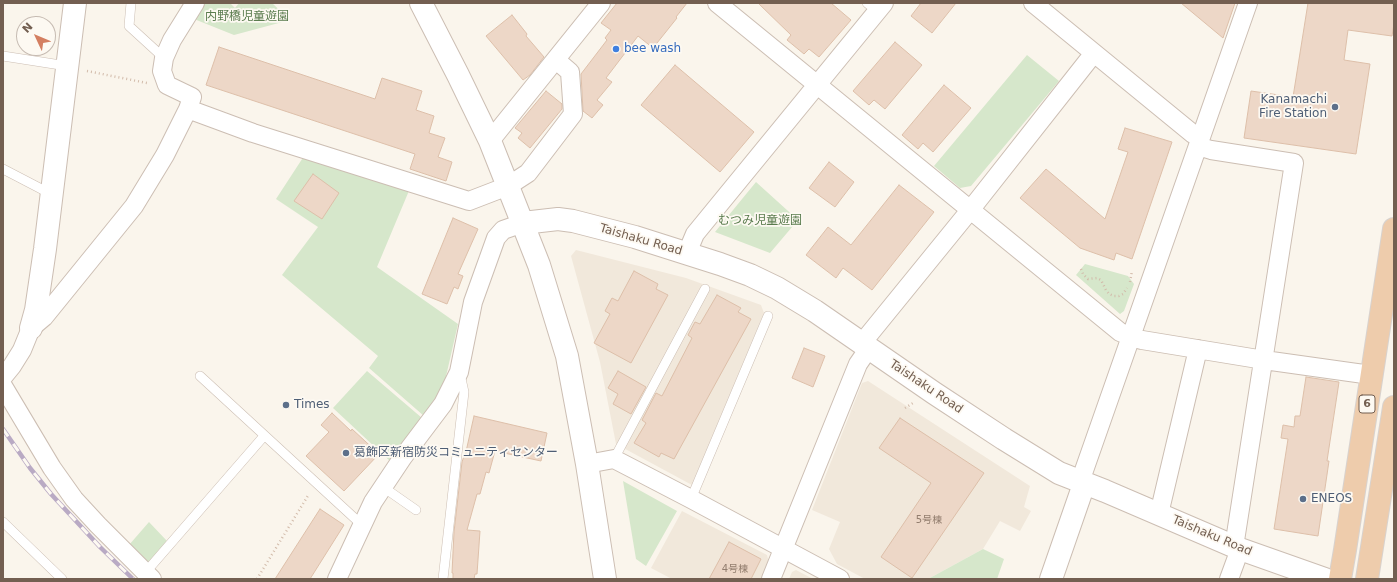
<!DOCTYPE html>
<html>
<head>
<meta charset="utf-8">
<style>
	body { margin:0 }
	#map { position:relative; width:1397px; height:582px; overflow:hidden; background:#faf5ec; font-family:"DejaVu Sans",sans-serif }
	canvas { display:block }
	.frame { position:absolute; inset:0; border:4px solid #735f51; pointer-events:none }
	.north { position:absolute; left:16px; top:16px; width:40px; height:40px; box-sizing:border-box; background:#fdf9f2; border:1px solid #c6bbb2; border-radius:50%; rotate:314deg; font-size:11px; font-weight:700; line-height:16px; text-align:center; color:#735f51 }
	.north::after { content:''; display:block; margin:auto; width:14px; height:18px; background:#d47f61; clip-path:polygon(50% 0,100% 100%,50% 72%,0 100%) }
</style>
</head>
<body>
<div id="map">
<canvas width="1397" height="582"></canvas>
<div class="frame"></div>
<div class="north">N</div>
</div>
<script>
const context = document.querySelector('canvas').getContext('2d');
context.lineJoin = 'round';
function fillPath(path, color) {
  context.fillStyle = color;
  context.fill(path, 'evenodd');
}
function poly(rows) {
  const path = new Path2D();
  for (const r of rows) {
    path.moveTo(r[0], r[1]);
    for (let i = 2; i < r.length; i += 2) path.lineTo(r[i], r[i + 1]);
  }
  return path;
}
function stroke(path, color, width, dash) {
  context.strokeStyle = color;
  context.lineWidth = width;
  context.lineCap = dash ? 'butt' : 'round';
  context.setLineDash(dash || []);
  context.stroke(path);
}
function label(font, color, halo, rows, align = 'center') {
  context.font = font + ' "DejaVu Sans","Noto Sans JP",sans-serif';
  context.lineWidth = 3.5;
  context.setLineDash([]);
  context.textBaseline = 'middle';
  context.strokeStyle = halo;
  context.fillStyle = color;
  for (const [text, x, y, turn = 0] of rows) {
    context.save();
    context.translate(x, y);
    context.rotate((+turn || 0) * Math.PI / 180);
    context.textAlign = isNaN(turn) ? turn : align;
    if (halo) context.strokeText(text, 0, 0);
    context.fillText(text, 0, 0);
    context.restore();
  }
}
fillPath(poly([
	[576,250,686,278,761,305,764,313,692,485,616,444,600,362,571,256],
	[868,381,1030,486,1024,507,1031,511,1020,531,1000,521,983,549,928,579,865,579,837,564,829,549,840,522,812,510,862,383],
	[682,511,767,555,769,563,762,579,672,579,651,568],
	[796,570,813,579,789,579,792,572]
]), '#f1e8db');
fillPath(poly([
	[203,3,230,3,235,8,239,3,272,3,290,20,234,35,194,19],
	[1027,55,1059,81,971,186,960,188,934,166],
	[306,153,411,186,377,267,458,324,444,385,424,416,369,368,378,356,282,275,318,227,276,199],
	[756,182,798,220,770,253,715,232],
	[1085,264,1128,276,1134,284,1124,311,1120,314,1076,275],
	[367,371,422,418,391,462,333,408],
	[623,481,677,511,646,566,636,559],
	[149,522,167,541,148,563,129,545],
	[983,549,1004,559,997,579,928,579]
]), '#d6e7cb');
const building = poly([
	[617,3,687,3,676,17,677,18,653,48,638,36,606,78,612,82,597,100,603,105,592,118,583,111,581,74,607,40,605,38,611,30,601,23,617,3],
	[758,3,831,3,851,20,819,57,809,49,804,54,787,40,791,35,758,3],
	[921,3,956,3,932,33,911,16,921,3],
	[1181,3,1235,3,1223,38,1181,3],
	[1308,3,1394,3,1394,24,1392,36,1348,30,1344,60,1370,64,1356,154,1244,138,1251,91,1293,97,1308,3],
	[512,15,527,34,526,36,544,57,530,75,523,80,486,36,512,15],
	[895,42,922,65,885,109,874,100,869,105,853,91,895,42],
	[219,47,375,99,382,78,422,91,416,110,434,116,429,133,445,138,438,157,452,162,446,181,410,169,415,154,206,85,219,47],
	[675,65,754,132,720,172,641,105,675,65],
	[944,85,971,108,933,152,923,143,918,149,902,135,944,85],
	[546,91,562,104,562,109,530,148,518,138,522,133,515,128,546,91],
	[1125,128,1172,142,1132,259,1116,253,1114,260,1080,248,1020,198,1046,169,1105,219,1128,152,1118,149,1125,128],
	[829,162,854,182,835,207,809,188,829,162],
	[313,174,339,193,322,219,294,201,313,174],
	[899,185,934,212,872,290,843,268,836,278,806,255,828,227,851,245,899,185],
	[453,218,478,229,458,274,463,276,458,289,454,287,447,304,422,294,453,218],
	[634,271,658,284,656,289,668,295,631,363,594,343,610,314,605,311,612,298,618,301,634,271],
	[717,295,741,308,738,312,751,319,674,459,661,453,659,457,634,443,646,423,642,420,656,393,662,396,692,338,688,335,695,322,700,324,717,295],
	[804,348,825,356,813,387,792,378,804,348],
	[618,371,646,387,631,414,613,404,618,394,608,388,618,371],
	[1306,377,1339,382,1327,461,1329,461,1318,536,1274,529,1288,439,1281,438,1283,425,1294,427,1295,416,1300,416,1306,377],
	[332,413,351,431,352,429,379,454,344,491,306,456,329,432,321,425,332,413],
	[474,416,547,433,541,461,495,451,489,473,486,472,480,494,477,494,467,530,480,531,477,574,475,574,474,579,453,579,453,573,452,573,454,532,462,462,464,456,465,456,474,416],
	[900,418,984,473,912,578,881,557,931,483,879,448,900,418],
	[320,509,344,525,310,579,275,579,320,509],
	[729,542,761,559,751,579,709,579,729,542]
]);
fillPath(building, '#edd7c7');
stroke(building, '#ddbfa9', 1);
const service = poly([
	[131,3,129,26,164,58],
	[867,3,877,11],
	[3,56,67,66],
	[3,169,51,194],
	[200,376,362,525],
	[614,459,705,289],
	[383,487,416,510],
	[691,499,768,316],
	[3,522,62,579],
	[145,573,264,436],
	[443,579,464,392,460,374]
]);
const minor = poly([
	[717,3,1120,332,1131,337,1142,340,1264,360,1371,375],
	[1033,3,1193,134,1201,137],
	[188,109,253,133,469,201,508,186,528,173,573,114,570,72,556,60],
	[490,141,601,3],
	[1198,146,1211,150,1294,163,1234,547],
	[687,253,695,234,884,3],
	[862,343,971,209,1094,53],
	[3,377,12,366,22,350,31,328,44,317,134,206,165,155,188,109,192,97,167,85,162,71,164,58,172,40,195,3],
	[3,386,52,468,74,499,98,525,152,579],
	[587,464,614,459,691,499,840,579],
	[1083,482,1081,479,1248,3],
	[1159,514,1198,349],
	[337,579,373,502,403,457,443,404,459,372,473,302,496,238,503,230,523,223],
	[771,579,858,364,869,348],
	[1229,579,1240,549]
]);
const tertiary = poly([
	[421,3,458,75,490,141,539,265,567,356,587,464,605,579],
	[523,223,558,219,573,221,635,237,720,264,750,275,777,288,815,311,934,393,1004,439,1059,473,1105,491,1240,549,1325,579],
	[31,328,36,310,45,249,75,3],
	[1051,579,1084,484,1083,482]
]);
const trunk = poly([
	[1340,579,1345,550,1394,229],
	[1367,579,1394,407]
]);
stroke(service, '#ccbeb3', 10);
stroke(minor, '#ccbeb3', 20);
stroke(tertiary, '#ccbeb3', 24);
stroke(trunk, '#d8d2ce', 24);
stroke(poly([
	[87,71,147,83],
	[1081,269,1083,274,1088,279,1097,278,1101,280,1106,290,1109,294,1114,296,1119,296,1123,294,1127,288],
	[1130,282,1132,271],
	[905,408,913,403],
	[257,579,309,494]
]), '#d2bbaa', 2.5, [1, 3]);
stroke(service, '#fff', 9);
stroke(minor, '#fff', 18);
stroke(tertiary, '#fff', 22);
stroke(trunk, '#eeccac', 22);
const rail = poly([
	[3,429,30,468,51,494,100,547,133,579]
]);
stroke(rail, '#b9aac4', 4.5);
stroke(rail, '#fdf9f2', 3, [9]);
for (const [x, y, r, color] of [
	[616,49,4,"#3f7fe0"],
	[1335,107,4,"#5c6f8a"],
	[286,405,4,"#5c6f8a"],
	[346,453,4,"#5c6f8a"],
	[1303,499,4,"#5c6f8a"]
]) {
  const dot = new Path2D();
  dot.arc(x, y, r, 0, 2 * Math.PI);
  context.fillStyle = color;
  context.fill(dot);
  stroke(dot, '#fdf9f2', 1.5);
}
label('10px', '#927d6e', null, [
	["5号棟",929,520],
	["4号棟",735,569]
]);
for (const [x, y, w] of [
	[1367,404,16]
]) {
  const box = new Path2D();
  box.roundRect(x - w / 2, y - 9, w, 18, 3);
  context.fillStyle = '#fdf9f2';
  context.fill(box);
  stroke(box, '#735f51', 1);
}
label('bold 11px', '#735f51', null, [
	["6",1367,404]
]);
label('12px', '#5a7c4e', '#fdf9f2', [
	["内野橋児童遊園",247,17],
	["むつみ児童遊園",760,221]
]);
label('12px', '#366cbe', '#fdf9f2', [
	["bee wash",624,49]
], 'left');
label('12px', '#4e5e75', '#fdf9f2', [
	["Kanamachi",1327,100,"right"],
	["Fire Station",1327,114,"right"],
	["Times",294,405],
	["葛飾区新宿防災コミュニティセンター",354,453],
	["ENEOS",1311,499]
], 'left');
label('12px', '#735f51', '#fdf9f2', [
	["Taishaku Road",641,240,16],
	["Taishaku Road",926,387,34],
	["Taishaku Road",1212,536,23]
]);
</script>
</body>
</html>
